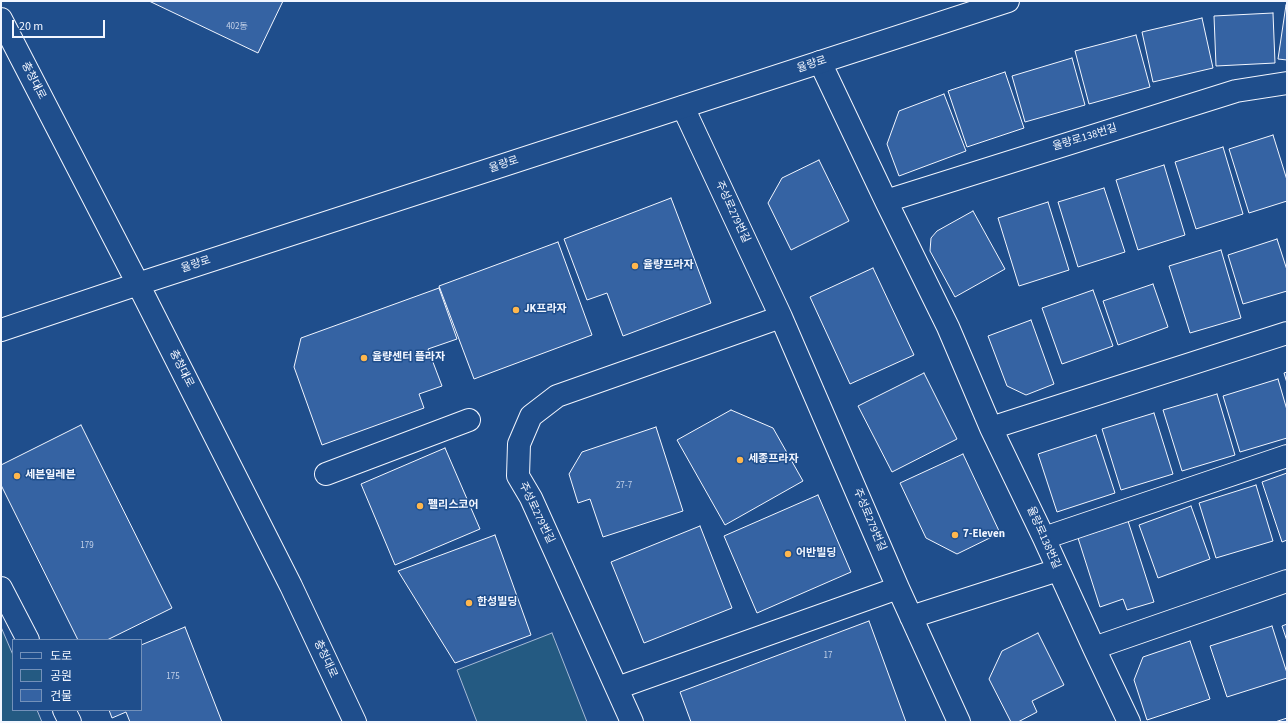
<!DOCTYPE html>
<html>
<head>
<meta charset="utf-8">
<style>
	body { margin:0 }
	#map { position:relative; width:1288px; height:723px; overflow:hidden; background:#1f4e8c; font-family:"Source Sans 3","Noto Sans KR",sans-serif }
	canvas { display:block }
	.frame { position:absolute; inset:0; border:2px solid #f2f6ff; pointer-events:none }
	.legend { position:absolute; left:12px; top:639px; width:130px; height:72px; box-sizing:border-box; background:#1f4e8c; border:1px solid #7391ba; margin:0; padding:5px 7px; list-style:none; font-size:12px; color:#f2f6ff }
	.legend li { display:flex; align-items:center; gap:8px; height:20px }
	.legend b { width:20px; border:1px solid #7391ba }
	.scale { position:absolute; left:12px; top:20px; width:93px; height:18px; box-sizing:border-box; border:2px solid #f2f6ff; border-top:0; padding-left:5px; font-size:12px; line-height:14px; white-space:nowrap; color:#f2f6ff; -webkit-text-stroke:3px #1f4e8c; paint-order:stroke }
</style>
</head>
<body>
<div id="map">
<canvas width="1288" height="723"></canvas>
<div class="frame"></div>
<ul class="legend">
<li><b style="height:5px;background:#1f4e8c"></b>도로</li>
<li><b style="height:11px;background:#245a82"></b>공원</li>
<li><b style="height:11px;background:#3563a3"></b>건물</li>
</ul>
<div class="scale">20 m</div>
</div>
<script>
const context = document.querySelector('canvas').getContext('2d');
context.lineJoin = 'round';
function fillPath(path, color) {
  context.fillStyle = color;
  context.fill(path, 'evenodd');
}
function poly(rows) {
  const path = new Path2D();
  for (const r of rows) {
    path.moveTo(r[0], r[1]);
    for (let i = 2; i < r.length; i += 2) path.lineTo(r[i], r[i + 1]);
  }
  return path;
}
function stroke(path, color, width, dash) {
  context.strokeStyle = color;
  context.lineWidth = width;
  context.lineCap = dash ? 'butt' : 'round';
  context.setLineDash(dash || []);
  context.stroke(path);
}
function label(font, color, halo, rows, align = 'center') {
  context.font = font + ' "Source Sans 3","Noto Sans KR",sans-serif';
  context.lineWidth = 3;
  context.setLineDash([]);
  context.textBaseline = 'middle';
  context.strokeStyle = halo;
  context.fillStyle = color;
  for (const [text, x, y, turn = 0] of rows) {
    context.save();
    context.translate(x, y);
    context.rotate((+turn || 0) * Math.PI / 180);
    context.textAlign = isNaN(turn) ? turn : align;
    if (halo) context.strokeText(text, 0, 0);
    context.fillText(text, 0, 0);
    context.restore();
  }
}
const green = poly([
	[1,627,13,655,13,710,37,710,42,722,1,722,1,627],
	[552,633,587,722,477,722,457,670,552,633]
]);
fillPath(green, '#245a82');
stroke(green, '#a8bbd7', 1);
const building = poly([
	[149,1,283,1,258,53,149,1],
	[1286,5,1287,5,1287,60,1278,59,1286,5],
	[1273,13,1275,63,1216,66,1214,16,1273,13],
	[1202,18,1213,68,1153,82,1142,32,1202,18],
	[1136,35,1150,87,1089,104,1075,51,1136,35],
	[1072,58,1085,105,1025,122,1012,76,1072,58],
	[1005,72,1024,128,967,147,948,91,1005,72],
	[944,94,966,151,899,176,887,144,899,111,944,94],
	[1273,135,1287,180,1287,201,1249,213,1229,149,1273,135],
	[1223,147,1243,214,1196,229,1175,162,1223,147],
	[819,160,849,221,791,250,768,203,782,178,819,160],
	[1164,165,1185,235,1138,250,1116,180,1164,165],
	[1104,188,1125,252,1078,267,1058,202,1104,188],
	[671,198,711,303,623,336,607,293,587,300,564,239,671,198],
	[1048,202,1069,270,1019,286,998,218,1048,202],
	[973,211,1005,269,955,297,930,251,931,238,937,231,973,211],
	[1277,239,1287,270,1287,291,1243,304,1228,255,1277,239],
	[558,242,592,335,474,379,439,286,558,242],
	[1221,250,1241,318,1190,333,1169,266,1221,250],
	[873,268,914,355,850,384,810,297,873,268],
	[1153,284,1168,327,1118,345,1103,301,1153,284],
	[439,288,457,339,428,349,442,386,419,394,424,408,322,445,294,367,301,338,439,288],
	[1093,290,1113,346,1062,364,1042,308,1093,290],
	[1031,320,1054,384,1026,395,1007,386,988,336,1031,320],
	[1287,372,1287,383,1284,373,1287,372],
	[924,373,957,439,892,472,858,406,924,373],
	[1278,379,1287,410,1287,438,1240,452,1223,396,1278,379],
	[1217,394,1235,455,1182,471,1163,410,1217,394],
	[731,410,773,428,803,481,725,525,677,440,731,410],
	[1154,413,1173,474,1121,490,1102,429,1154,413],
	[81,425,172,608,107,640,78,640,1,485,1,465,81,425],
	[656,427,683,511,603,537,590,499,578,503,569,474,582,452,656,427],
	[1096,435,1115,493,1057,512,1038,454,1096,435],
	[445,448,480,529,395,565,361,484,445,448],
	[963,454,1000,533,957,554,926,538,900,483,963,454],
	[1287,473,1287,540,1282,542,1262,482,1287,473],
	[1256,485,1273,541,1216,558,1199,503,1256,485],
	[818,495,851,572,757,613,724,536,818,495],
	[1191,506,1210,559,1158,578,1139,525,1191,506],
	[1128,521,1154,602,1127,610,1123,599,1100,607,1078,538,1128,521],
	[700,526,732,608,644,643,611,562,700,526],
	[495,535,531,635,455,663,398,571,495,535],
	[869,621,906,722,691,722,680,692,869,621],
	[1287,624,1287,641,1282,626,1287,624],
	[1272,626,1287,673,1287,678,1227,697,1210,646,1272,626],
	[185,627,222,722,130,722,126,712,112,718,109,710,141,710,141,645,185,627],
	[1038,633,1064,685,1032,701,1037,712,1018,722,1011,722,989,679,1002,651,1038,633],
	[1190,641,1210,699,1147,720,1134,680,1143,657,1190,641],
	[1287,718,1287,722,1275,722,1287,718]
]);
fillPath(building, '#3563a3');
stroke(building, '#f2f6ff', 1);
const street = poly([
	[820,62,886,201,948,327,991,428,1044,538,1094,648,1129,722],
	[683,107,781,317,898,588,959,722],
	[886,201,1236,91,1287,83],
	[991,428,1287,333],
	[326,474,469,420],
	[1044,538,1287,456],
	[1,588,28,640],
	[911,617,1058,570],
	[1094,648,1287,581],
	[617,688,898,588],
	[64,710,70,722],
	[632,722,531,498,518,476,519,444,531,416,557,396,781,317]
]);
const secondary = poly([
	[1,19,138,284,291,586,355,722],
	[1,330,138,284,1008,1]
]);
stroke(street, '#f2f6ff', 24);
stroke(secondary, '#f2f6ff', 24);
stroke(street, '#1f4e8c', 22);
stroke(secondary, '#1f4e8c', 22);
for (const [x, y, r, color] of [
	[635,266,4,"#ffb74d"],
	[516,310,4,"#ffb74d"],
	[364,358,4,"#ffb74d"],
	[740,460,4,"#ffb74d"],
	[17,476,4,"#ffb74d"],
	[420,506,4,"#ffb74d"],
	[955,535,4,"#ffb74d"],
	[788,554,4,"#ffb74d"],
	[469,603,4,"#ffb74d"]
]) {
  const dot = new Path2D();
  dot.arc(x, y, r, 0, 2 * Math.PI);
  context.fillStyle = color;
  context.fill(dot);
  stroke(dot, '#1f4e8c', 1.5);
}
label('9px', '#c3d1e8', null, [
	["402동",237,27],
	["27-7",624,486],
	["179",87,546],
	["17",828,656],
	["175",173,677]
]);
label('11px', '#f2f6ff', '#1f4e8c', [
	["율량로",812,65,-18],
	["충청대로",33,81,63],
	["율량로138번길",1085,138,-17],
	["율량로",504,165,-18],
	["주성로279번길",732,212,65],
	["율량로",196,265,-18],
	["충청대로",181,369,63],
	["주성로279번길",536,513,64],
	["주성로279번길",869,520,67],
	["율량로138번길",1043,538,66],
	["충청대로",325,659,65]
]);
label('bold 11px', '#f2f6ff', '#1f4e8c', [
	["율량프라자",643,266],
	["JK프라자",524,310],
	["율량센터 플라자",372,358],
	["세종프라자",748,460],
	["세븐일레븐",25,476],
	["펠리스코어",428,506],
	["7-Eleven",963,535],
	["어반빌딩",796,554],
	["한성빌딩",477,603]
], 'left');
</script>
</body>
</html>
